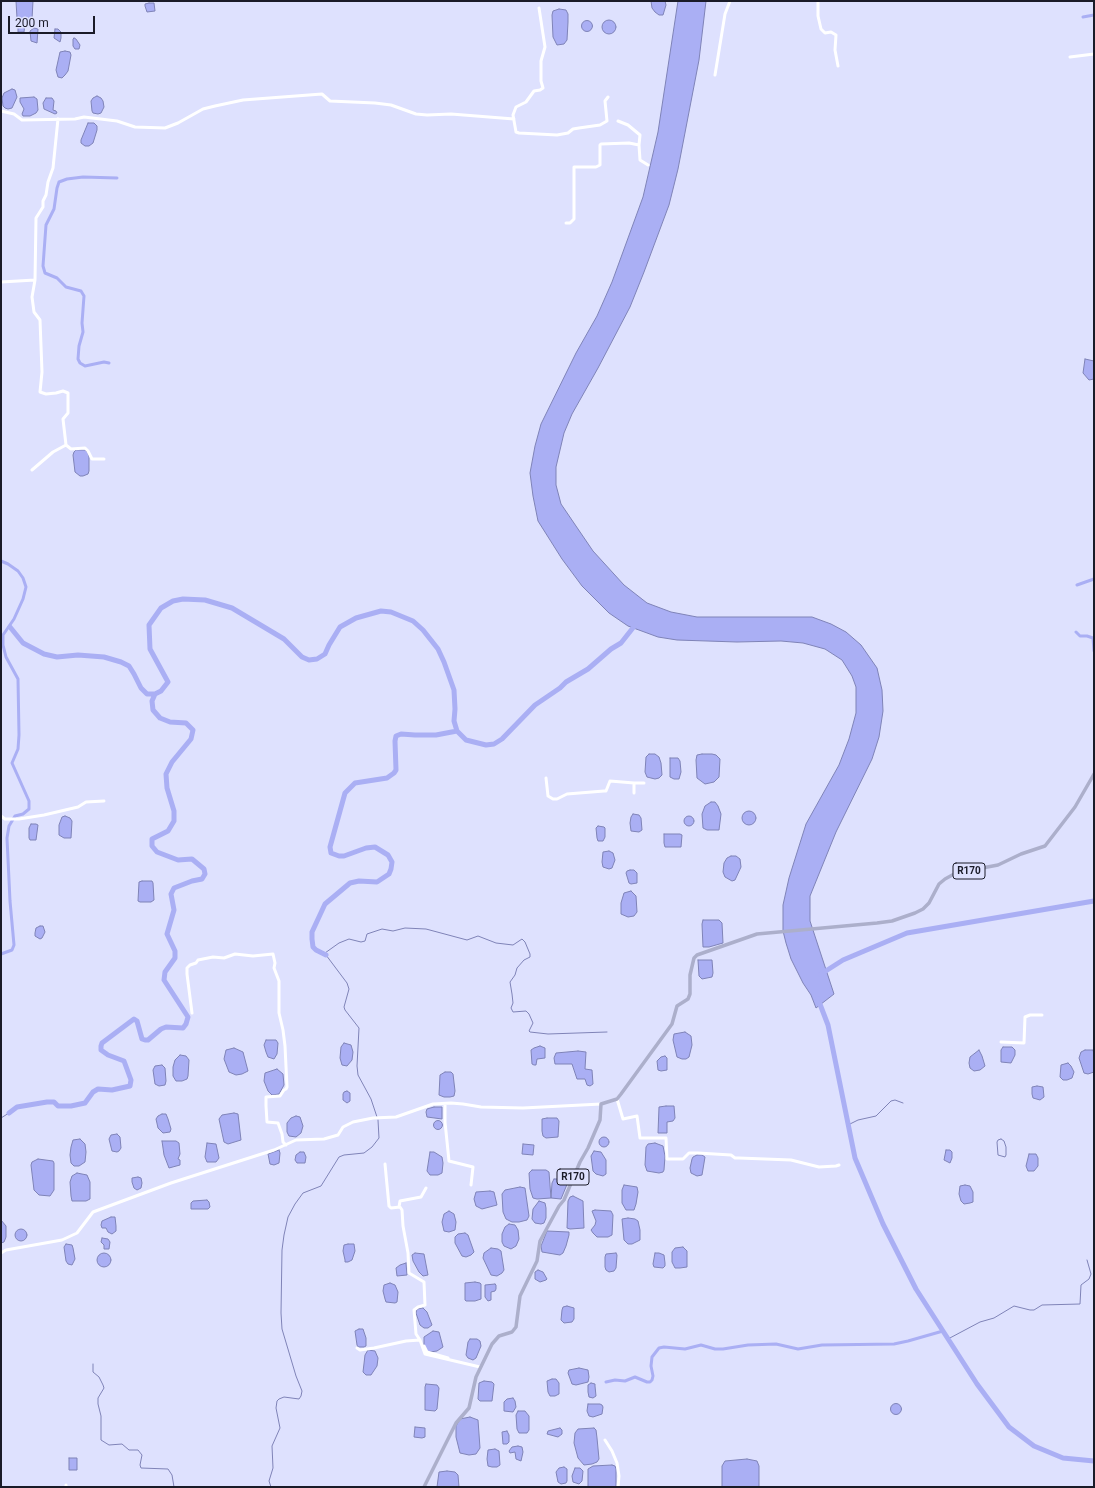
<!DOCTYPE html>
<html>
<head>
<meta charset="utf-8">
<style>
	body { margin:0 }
	#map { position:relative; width:1095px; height:1488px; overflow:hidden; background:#dee1fe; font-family:Roboto,sans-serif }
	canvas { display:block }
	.frame { position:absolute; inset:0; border:2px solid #1a1b28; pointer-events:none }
	.scale { position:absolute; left:8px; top:16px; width:87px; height:18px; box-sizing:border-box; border:2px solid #1a1b28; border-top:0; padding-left:5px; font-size:12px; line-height:14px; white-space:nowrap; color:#1a1b28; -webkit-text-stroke:3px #dee1fe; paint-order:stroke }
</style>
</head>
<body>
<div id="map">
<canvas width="1095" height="1488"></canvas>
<div class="frame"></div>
<div class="scale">200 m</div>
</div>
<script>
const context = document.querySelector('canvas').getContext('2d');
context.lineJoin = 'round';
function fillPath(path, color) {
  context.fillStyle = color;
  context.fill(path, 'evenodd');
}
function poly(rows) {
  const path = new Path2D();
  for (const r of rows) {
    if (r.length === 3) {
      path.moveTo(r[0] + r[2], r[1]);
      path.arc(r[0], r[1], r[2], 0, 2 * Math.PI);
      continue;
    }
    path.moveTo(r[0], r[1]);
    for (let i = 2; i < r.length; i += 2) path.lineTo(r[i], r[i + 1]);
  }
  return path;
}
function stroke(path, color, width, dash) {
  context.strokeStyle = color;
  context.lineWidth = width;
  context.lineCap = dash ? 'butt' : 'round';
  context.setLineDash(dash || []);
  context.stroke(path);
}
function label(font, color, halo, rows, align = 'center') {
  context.font = font + ' Roboto,sans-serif';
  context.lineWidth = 4;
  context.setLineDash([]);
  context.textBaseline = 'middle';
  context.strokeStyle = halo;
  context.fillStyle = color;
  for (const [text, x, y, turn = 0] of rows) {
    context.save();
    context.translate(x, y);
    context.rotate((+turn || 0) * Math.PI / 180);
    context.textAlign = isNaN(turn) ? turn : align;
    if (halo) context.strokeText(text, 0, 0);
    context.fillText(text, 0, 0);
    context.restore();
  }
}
const water = poly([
	[16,1,33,1,32,19,25,20,17,18,16,1],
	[651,1,665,1,666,5,663,15,659,15,655,12,652,8,651,1],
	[678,1,706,1,699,60,678,169,669,205,644,272,630,307,598,368,572,414,564,433,556,467,556,485,561,504,593,551,624,585,647,603,671,612,697,617,812,617,831,624,846,632,861,645,877,668,882,690,883,711,879,737,872,759,836,832,810,896,810,921,834,994,816,1008,811,995,803,983,791,959,786,943,783,931,783,905,789,878,806,824,839,765,849,739,856,713,856,687,852,676,842,660,825,649,803,643,781,641,737,642,677,640,658,637,628,626,609,613,582,586,562,559,538,521,533,496,530,473,535,446,541,424,576,353,597,316,612,282,643,197,658,132,678,1],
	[149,3,154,3,155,11,147,12,145,6,145,4,149,3],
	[559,9,566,10,568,14,568,22,567,40,564,44,557,45,553,37,552,15,553,11,559,9],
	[609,27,7],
	[587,26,5.5],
	[18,23,24,23,25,24,24,32,18,32,18,23],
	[34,28,38,29,37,43,31,41,30,31,34,28],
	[55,29,58,29,61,32,61,38,60,42,54,38,55,29],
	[74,38,76,39,80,45,79,49,75,49,73,46,73,39,74,38],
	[65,51,70,52,71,55,68,71,65,75,62,78,58,77,56,70,60,52,65,51],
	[12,89,15,90,17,97,12,108,8,109,5,108,3,106,2,98,4,93,12,89],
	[97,96,101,98,103,101,104,107,101,113,98,114,93,113,92,111,91,101,93,98,97,96],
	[34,97,37,99,38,110,36,113,30,116,23,116,22,114,24,109,20,102,20,98,34,97],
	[46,98,52,98,54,101,53,110,56,111,57,113,55,114,44,109,43,103,46,98],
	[88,123,94,123,97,126,97,130,93,143,89,146,85,146,81,143,81,140,88,123],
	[1085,359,1094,361,1094,379,1089,380,1083,373,1085,359],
	[76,450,85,450,88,453,89,457,89,471,88,474,83,476,80,476,75,472,73,455,74,452,76,450],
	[649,754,655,754,659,757,661,763,662,775,659,778,655,779,647,777,645,772,646,757,649,754],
	[702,754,712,754,716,755,720,759,719,777,714,782,705,784,697,778,696,760,697,755,702,754],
	[670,758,678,758,680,761,681,772,679,779,674,779,670,777,670,758],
	[711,802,715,802,718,806,721,814,719,830,707,830,703,828,702,814,705,806,711,802],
	[749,818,7],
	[633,814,639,815,641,818,642,830,639,832,631,831,630,823,631,817,633,814],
	[689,821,5],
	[65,816,70,818,72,821,71,838,64,838,59,835,59,825,62,817,65,816],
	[31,824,36,824,38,825,36,840,30,840,29,838,29,828,31,824],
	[598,826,604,827,605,828,605,837,603,841,598,841,597,838,596,828,598,826],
	[664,834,680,834,682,835,681,847,665,847,664,843,664,834],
	[609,851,613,853,615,860,612,868,609,869,603,867,602,862,603,852,609,851],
	[731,856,736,856,740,859,741,867,735,880,732,881,725,877,723,872,724,863,727,858,731,856],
	[630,870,634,870,637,873,637,883,631,884,629,883,626,873,627,871,630,870],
	[142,881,152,881,153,883,154,900,151,902,140,902,138,901,139,882,142,881],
	[631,891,636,896,637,912,634,916,628,917,621,914,621,903,624,893,631,891],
	[703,920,719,920,722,923,723,943,709,947,703,947,702,924,703,920],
	[40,926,43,926,45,932,42,938,40,939,35,936,35,933,36,928,40,926],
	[698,960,712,960,713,973,712,977,702,979,699,976,698,960],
	[685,1032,691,1036,692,1045,689,1057,686,1059,682,1059,677,1057,673,1040,674,1034,685,1032],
	[266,1040,276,1040,278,1043,277,1054,274,1059,268,1057,266,1052,264,1045,266,1040],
	[344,1043,351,1045,353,1052,352,1060,347,1066,342,1065,340,1058,341,1047,344,1043],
	[540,1046,545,1048,545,1058,537,1059,536,1065,534,1065,532,1064,531,1050,534,1048,540,1046],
	[1003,1047,1012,1047,1015,1050,1015,1055,1011,1063,1001,1062,1001,1050,1003,1047],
	[234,1048,243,1052,248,1071,242,1074,236,1075,229,1072,224,1059,226,1050,234,1048],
	[979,1050,982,1056,985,1066,980,1070,974,1071,970,1068,969,1063,970,1057,979,1050],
	[1085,1050,1093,1050,1094,1054,1094,1072,1088,1074,1084,1073,1079,1058,1081,1052,1085,1050],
	[578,1051,586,1052,585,1069,592,1070,593,1084,590,1086,587,1085,585,1079,577,1079,572,1064,555,1064,554,1058,556,1053,578,1051],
	[180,1055,186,1056,189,1060,188,1076,187,1079,182,1081,176,1081,173,1076,173,1067,175,1060,180,1055],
	[665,1056,667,1058,667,1070,661,1071,658,1070,657,1061,661,1057,665,1056],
	[1068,1063,1071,1066,1074,1072,1072,1078,1067,1080,1063,1080,1060,1077,1061,1065,1068,1063],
	[162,1065,165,1068,166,1081,165,1085,159,1086,155,1084,153,1070,155,1066,162,1065],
	[277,1069,283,1074,284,1085,279,1094,272,1095,268,1091,264,1081,265,1073,277,1069],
	[445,1072,451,1072,453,1074,455,1091,454,1096,450,1097,444,1097,439,1095,440,1075,445,1072],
	[1037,1086,1043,1087,1044,1097,1040,1100,1033,1098,1032,1094,1032,1087,1037,1086],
	[347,1091,350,1093,350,1101,347,1103,343,1100,343,1094,344,1092,347,1091],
	[666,1106,674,1106,675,1118,673,1121,667,1122,667,1133,658,1133,659,1107,666,1106],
	[434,1107,442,1107,442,1119,427,1117,426,1112,427,1109,434,1107],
	[234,1113,238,1114,241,1140,228,1144,224,1142,219,1119,222,1115,234,1113],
	[162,1114,166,1114,168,1119,171,1129,170,1132,163,1133,158,1128,156,1119,158,1116,162,1114],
	[296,1116,300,1117,303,1126,301,1133,296,1137,289,1136,287,1132,287,1123,291,1118,296,1116],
	[547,1118,557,1118,559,1121,558,1137,546,1138,543,1136,542,1131,542,1119,547,1118],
	[438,1125,4.5],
	[117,1134,120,1137,121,1148,119,1151,117,1152,112,1151,109,1139,111,1135,117,1134],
	[604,1142,5],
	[80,1139,85,1144,86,1152,85,1162,79,1166,74,1166,71,1163,70,1155,71,1147,73,1140,80,1139],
	[162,1141,176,1141,179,1143,180,1154,178,1159,180,1160,180,1165,169,1168,164,1155,162,1141],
	[207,1143,216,1144,219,1158,216,1162,207,1162,205,1157,207,1143],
	[655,1143,663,1146,665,1156,664,1170,663,1172,659,1173,647,1171,645,1165,646,1147,648,1144,655,1143],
	[523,1144,534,1145,533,1155,522,1154,523,1144],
	[279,1150,280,1153,279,1163,274,1165,270,1164,268,1154,279,1150],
	[946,1150,950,1150,952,1152,952,1158,950,1163,944,1160,946,1150],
	[594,1151,601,1152,606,1160,606,1174,603,1176,596,1174,593,1171,591,1156,594,1151],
	[300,1152,304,1152,306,1157,305,1163,297,1163,295,1160,296,1155,300,1152],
	[430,1152,434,1152,442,1157,443,1163,442,1173,438,1175,430,1175,427,1171,430,1152],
	[1029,1154,1036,1154,1038,1158,1038,1166,1034,1171,1028,1171,1026,1166,1029,1154],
	[697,1155,702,1155,705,1157,702,1175,697,1176,691,1173,690,1168,692,1159,693,1157,697,1155],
	[38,1159,53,1161,54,1163,54,1190,50,1196,39,1195,34,1190,31,1165,32,1162,38,1159],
	[532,1170,546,1170,549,1172,551,1198,537,1199,533,1198,530,1189,529,1173,532,1170],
	[77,1173,87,1175,90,1182,90,1199,86,1201,72,1201,71,1196,70,1182,72,1176,77,1173],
	[138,1177,141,1178,142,1183,141,1188,137,1190,134,1188,132,1182,132,1178,138,1177],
	[554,1179,562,1179,568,1182,561,1199,551,1198,552,1183,554,1179],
	[624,1185,637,1187,638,1192,636,1204,634,1210,626,1210,622,1203,622,1190,624,1185],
	[965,1185,970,1186,973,1192,973,1202,970,1203,964,1204,961,1201,959,1194,960,1186,965,1185],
	[520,1187,525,1188,529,1216,527,1220,519,1222,512,1222,506,1219,503,1212,502,1194,505,1190,520,1187],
	[490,1191,494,1192,497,1205,482,1209,476,1206,474,1199,476,1192,490,1191],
	[573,1196,583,1201,584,1228,570,1229,567,1228,568,1201,570,1197,573,1196],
	[207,1200,209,1202,210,1207,208,1209,191,1209,191,1203,193,1201,207,1200],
	[539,1201,545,1203,546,1208,546,1218,544,1223,541,1224,535,1223,532,1219,533,1209,539,1201],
	[595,1210,611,1211,613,1215,612,1235,608,1237,597,1237,593,1233,591,1230,595,1225,596,1221,592,1211,595,1210],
	[449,1211,454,1214,456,1222,455,1230,449,1232,444,1231,442,1222,444,1214,449,1211],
	[111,1217,115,1217,116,1226,116,1231,112,1234,108,1232,106,1228,102,1228,101,1225,102,1221,111,1217],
	[628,1218,635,1219,638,1221,640,1230,640,1240,632,1244,628,1244,624,1240,622,1219,628,1218],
	[1,1220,6,1226,6,1237,4,1242,1,1243,1,1220],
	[509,1224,515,1225,518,1230,519,1239,516,1246,511,1249,504,1246,502,1242,502,1234,505,1227,509,1224],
	[21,1235,6],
	[547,1231,569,1232,569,1235,566,1246,563,1253,560,1255,542,1252,541,1246,547,1231],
	[465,1233,468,1235,474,1252,471,1255,466,1257,462,1256,455,1243,455,1237,458,1234,465,1233],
	[102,1238,108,1239,110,1242,109,1249,104,1249,104,1245,101,1242,102,1238],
	[66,1244,72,1245,73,1248,75,1259,72,1265,68,1264,66,1261,64,1247,66,1244],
	[348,1244,354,1244,355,1251,352,1260,348,1262,345,1262,345,1260,343,1251,344,1245,348,1244],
	[683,1247,687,1251,687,1267,680,1268,675,1268,672,1262,672,1252,675,1248,683,1247],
	[491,1248,498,1249,501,1251,504,1270,502,1273,497,1276,491,1275,483,1258,484,1253,491,1248],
	[415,1253,424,1254,428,1275,423,1276,419,1272,413,1261,412,1255,415,1253],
	[616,1253,617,1255,616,1268,614,1271,609,1272,606,1270,605,1267,605,1257,606,1254,616,1253],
	[655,1253,659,1253,664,1255,665,1263,665,1266,663,1268,654,1267,653,1264,655,1253],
	[104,1260,7],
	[406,1263,407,1275,397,1276,396,1268,400,1265,406,1263],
	[538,1270,543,1272,547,1279,546,1280,540,1282,535,1279,535,1272,538,1270],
	[475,1282,480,1283,481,1284,481,1299,475,1301,466,1301,465,1300,465,1283,475,1282],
	[390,1283,395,1285,398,1292,397,1302,395,1303,386,1302,385,1299,383,1291,384,1285,390,1283],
	[495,1284,496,1285,496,1289,495,1291,491,1292,491,1300,488,1301,485,1297,485,1285,495,1284],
	[567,1306,574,1308,574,1319,572,1322,564,1323,561,1320,562,1310,563,1307,567,1306],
	[423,1308,427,1312,432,1325,428,1328,424,1328,420,1325,416,1313,417,1309,423,1308],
	[359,1329,363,1329,366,1338,366,1346,364,1347,358,1347,357,1345,355,1331,359,1329],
	[433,1331,439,1332,443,1347,437,1351,430,1352,427,1351,424,1345,424,1337,433,1331],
	[470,1339,477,1339,480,1341,481,1346,476,1358,473,1360,468,1358,466,1355,468,1342,470,1339],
	[368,1350,375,1351,378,1358,377,1366,371,1375,366,1375,363,1372,365,1355,368,1350],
	[579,1368,588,1370,589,1377,588,1382,576,1385,572,1384,568,1373,569,1370,579,1368],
	[552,1379,556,1379,559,1383,559,1394,555,1396,550,1396,548,1392,547,1381,552,1379],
	[484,1381,492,1382,494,1384,492,1401,480,1401,478,1399,479,1383,484,1381],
	[591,1383,595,1384,595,1386,596,1396,593,1398,589,1397,588,1392,588,1385,591,1383],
	[426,1384,437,1385,439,1388,437,1409,435,1411,425,1410,425,1387,426,1384],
	[513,1398,515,1401,516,1407,513,1412,504,1411,504,1402,507,1399,513,1398],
	[896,1409,5.5],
	[588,1404,600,1404,602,1405,603,1407,602,1414,593,1417,589,1416,587,1411,588,1404],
	[518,1411,525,1411,529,1416,529,1430,527,1433,519,1433,517,1429,516,1415,518,1411],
	[470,1417,478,1420,480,1448,476,1454,469,1455,460,1453,456,1437,456,1426,460,1419,470,1417],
	[415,1427,425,1428,425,1437,422,1438,414,1437,415,1427],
	[560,1428,562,1430,562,1434,558,1437,547,1434,548,1431,560,1428],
	[594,1428,596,1430,597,1438,599,1459,597,1462,592,1464,584,1465,578,1458,574,1443,575,1433,578,1429,594,1428],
	[507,1431,509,1435,509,1442,507,1444,503,1444,502,1432,507,1431],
	[518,1446,522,1447,523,1452,521,1461,516,1459,515,1452,510,1453,509,1451,512,1447,518,1446],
	[495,1449,499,1451,500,1465,497,1467,492,1467,488,1466,487,1459,488,1450,495,1449],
	[69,1458,77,1458,77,1470,69,1470,69,1458],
	[747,1459,757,1461,759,1466,759,1487,722,1487,722,1466,725,1461,747,1459],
	[612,1465,615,1466,616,1469,616,1487,588,1487,588,1469,593,1466,612,1465],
	[564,1467,567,1469,567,1481,566,1483,561,1484,558,1482,556,1472,559,1468,564,1467],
	[575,1468,580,1468,583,1471,582,1481,579,1484,573,1482,572,1476,575,1468],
	[447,1471,455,1472,458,1475,459,1487,437,1487,439,1472,447,1471]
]);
fillPath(water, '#aaaff4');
stroke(water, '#7f83b7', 1);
stroke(poly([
	[325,953,339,943,349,939,361,942,365,941,367,934,382,929,393,931,405,928,426,929,467,940,478,936,496,943,513,945,522,939,525,942,530,954,530,957,524,960,517,968,515,975,510,982,512,994,513,1003,511,1008,513,1012,526,1011,529,1014,533,1023,529,1031,530,1032,548,1034,607,1032],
	[326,955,347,983,349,989,344,1007,345,1010,359,1028,357,1066,358,1075,371,1099,377,1117],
	[1,1118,9,1113],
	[848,1125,858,1120,876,1116,891,1101,895,1100,903,1103],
	[1001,1139,1004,1141,1006,1147,1006,1155,1005,1157,998,1155,997,1142,998,1140,1001,1139],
	[948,1339,980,1322,994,1318,1014,1306,1030,1310,1034,1310,1042,1305,1080,1304,1081,1285,1089,1279,1091,1274,1087,1260],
	[93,1364,93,1372,99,1377,103,1385,104,1388,98,1398,98,1404,101,1416,101,1440,109,1445,122,1444,129,1450,138,1450,142,1455,140,1465,141,1468,168,1469,172,1475,174,1487],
	[271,1487,269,1481,273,1468,272,1446,280,1428,276,1408,277,1401,279,1399,284,1397,299,1399,301,1396,302,1391,296,1376,282,1329,281,1313,282,1250,284,1235,288,1217,295,1204,303,1193,321,1186,339,1157,344,1155,364,1153,372,1147,379,1138,378,1120]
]), '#7f83b7', 1);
stroke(poly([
	[1083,17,1094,15],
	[109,363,104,362,85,366,80,363,78,359,79,346,83,332,82,323,84,296,81,291,66,287,57,278,45,273,43,266,46,225,54,209,57,188,59,182,67,179,83,177,117,178],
	[1,561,8,564,18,571,23,578,26,587,23,599,14,619,3,635,3,645,6,657,18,679,19,735,18,749,12,763,29,801,29,809,23,814,15,816,9,826,7,838,10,901,14,945,12,950,1,954],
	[1077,585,1094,579],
	[1076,632,1080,636,1087,636,1093,638,1094,651],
	[606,1382,615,1380,625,1381,635,1377,647,1382,650,1382,652,1380,653,1376,651,1366,652,1357,659,1348,664,1347,685,1349,701,1345,715,1349,723,1349,748,1345,776,1344,798,1349,822,1345,894,1344,908,1341,943,1331]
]), '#aaaff4', 3);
stroke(poly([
	[10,627,23,643,44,654,57,657,78,655,104,657,121,662,129,666,134,674,141,688,147,694,155,694,161,691,168,682,150,649,149,625,161,608,173,601,183,599,205,600,232,608,284,639,302,657,309,660,317,659,325,654,329,645,340,627,356,618,381,611,391,612,413,621,423,630,438,649,444,662,454,690,455,709,454,721,457,731,466,740,486,745,494,744,502,739,535,705,560,688,566,682,588,669,611,649,621,643,636,624],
	[326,955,316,950,313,947,312,939,312,932,325,904,350,883,359,881,377,882,389,874,391,869,392,862,388,855,375,847,366,848,344,856,339,856,331,853,330,847,345,793,355,783,387,778,394,773,396,770,395,741,396,736,401,734,415,735,436,735,457,731],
	[821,974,843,960,907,933,1094,901],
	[818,999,828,1025,855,1158,883,1224,916,1289,977,1384,1009,1427,1034,1446,1063,1458,1094,1461],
	[9,1113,17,1107,47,1102,54,1102,58,1106,71,1106,85,1103,93,1092,98,1089,112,1090,130,1086,131,1080,124,1061,108,1055,101,1050,101,1046,102,1043,134,1019,137,1021,142,1039,145,1040,148,1040,161,1029,166,1027,183,1028,186,1024,188,1017,164,980,165,972,175,958,175,951,167,934,174,910,171,894,174,888,192,881,202,879,205,874,204,869,192,859,178,860,157,852,152,846,152,839,168,831,174,821,174,811,167,788,166,774,172,762,191,739,193,730,186,723,170,722,160,718,153,710,152,701,155,694]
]), '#aaaff4', 5);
stroke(poly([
	[818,1,818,16,821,29,825,33,831,32,836,35,835,50,838,66],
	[539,8,545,47,541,61,541,81,543,88,540,90,534,91,526,102,516,107,513,115,516,132,519,133,557,135,568,133,573,129,579,128,600,125,607,121,605,101,608,97],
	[1070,57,1094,54],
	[715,75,725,14,730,1],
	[1,111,14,114,22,120,75,119,84,117,117,121,135,127,165,128,178,123,203,109,215,106,243,100,322,94,330,101,375,103,391,105,416,114,427,115,451,114,514,119],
	[58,119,53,168,48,182,46,195,43,201,43,207,36,218,35,280,32,297,34,312,40,320,42,372,40,392,46,394,56,393,63,391,68,393,68,413,63,419,66,445,71,449,85,448,88,451,92,459,104,459],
	[639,145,640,160,648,165],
	[566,223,570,223,574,219,574,167,596,167,600,165,600,145,601,144,629,143,639,145,640,135,628,125,618,121],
	[1,282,35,280],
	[32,470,53,452,66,445],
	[546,778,548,796,553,799,557,799,567,794,604,791,606,791,610,781,634,783],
	[634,793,634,783,644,783],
	[1,816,5,819,19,819,44,815,78,807,86,802,104,801],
	[192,1013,187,974,187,968,190,965,196,963,198,960,213,957,224,958,235,954,253,956,273,954,275,963,274,968,279,981,279,1013,283,1030,285,1046,287,1087,286,1089,284,1090,280,1096,266,1097,266,1106,267,1122,278,1123,282,1134,283,1142,286,1145],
	[1001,1042,1024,1043,1025,1017,1030,1015,1042,1015],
	[617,1099,623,1119,637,1116,640,1138,666,1138,667,1159,683,1159,689,1153,698,1153,731,1155,735,1158,739,1158,791,1160,819,1167,836,1166,839,1165],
	[445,1104,445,1122,449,1161,473,1167,471,1185],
	[385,1164,389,1206,391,1208,400,1207,402,1210,403,1226,408,1253,409,1273,424,1282,425,1305,418,1307,414,1310,416,1334,420,1340,425,1354,480,1367],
	[399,1207,400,1201,421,1197,426,1188],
	[1,1253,6,1250,62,1240,77,1233,93,1212,171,1183,274,1150,296,1140,324,1139,338,1135,343,1127,353,1122,373,1118,396,1117,433,1104,451,1103,463,1104,481,1107,523,1108,601,1104],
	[424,1346,427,1352,448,1358],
	[357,1348,360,1350,374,1348,406,1341,420,1340],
	[605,1440,612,1451,617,1463,619,1476,618,1487],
	[66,1487,66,1485]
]), '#fff', 3);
stroke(poly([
	[424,1487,456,1423,469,1408,476,1377,492,1344,499,1336,512,1332,516,1327,520,1296,537,1261,540,1241,559,1206,564,1200,580,1162,588,1148,600,1120,601,1104,617,1099,621,1094,672,1024,677,1006,688,999,690,994,690,975,694,958,697,955,757,934,877,923,892,921,915,913,923,909,929,903,939,884,945,879,956,873,998,865,1021,854,1045,846,1075,807,1094,774]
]), '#acafcb', 3.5);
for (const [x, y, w] of [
	[969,871,32],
	[573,1177,32]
]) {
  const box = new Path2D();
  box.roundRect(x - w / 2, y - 8, w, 16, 3);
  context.fillStyle = '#dee1fe';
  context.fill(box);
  stroke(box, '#1a1b28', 1);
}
label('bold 10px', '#1a1b28', null, [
	["R170",969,871],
	["R170",573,1177]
]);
</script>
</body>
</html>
